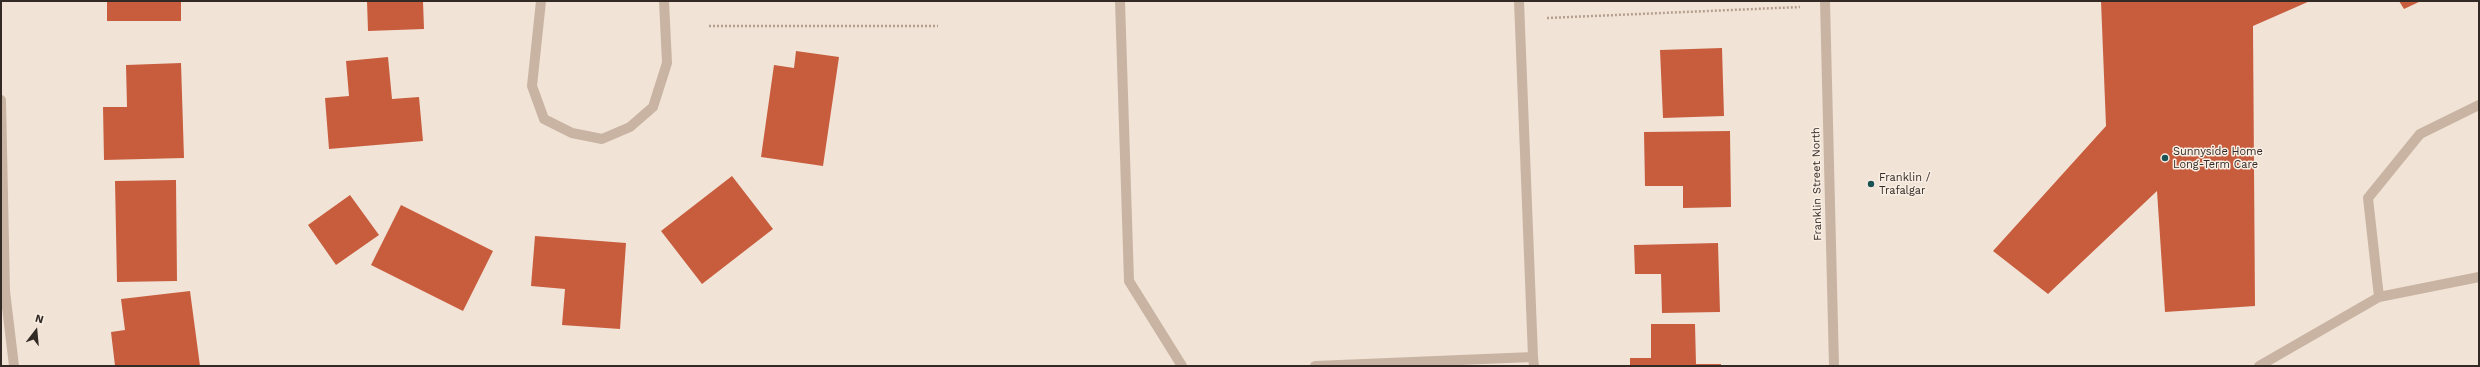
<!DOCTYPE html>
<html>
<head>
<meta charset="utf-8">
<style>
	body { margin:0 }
	#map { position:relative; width:2480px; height:367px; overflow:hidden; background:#f1e4d7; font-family:"Work Sans",sans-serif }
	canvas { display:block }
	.frame { position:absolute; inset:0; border:2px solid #342a25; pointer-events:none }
	.north { position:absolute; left:16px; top:311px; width:40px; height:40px; -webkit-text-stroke:3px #f9eee3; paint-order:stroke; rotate:16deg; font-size:11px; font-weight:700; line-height:16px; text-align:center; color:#342a25 }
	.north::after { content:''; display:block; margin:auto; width:14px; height:18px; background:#342a25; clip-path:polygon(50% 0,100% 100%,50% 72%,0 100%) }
</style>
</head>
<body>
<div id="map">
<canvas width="2480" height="367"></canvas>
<div class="frame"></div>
<div class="north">N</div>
</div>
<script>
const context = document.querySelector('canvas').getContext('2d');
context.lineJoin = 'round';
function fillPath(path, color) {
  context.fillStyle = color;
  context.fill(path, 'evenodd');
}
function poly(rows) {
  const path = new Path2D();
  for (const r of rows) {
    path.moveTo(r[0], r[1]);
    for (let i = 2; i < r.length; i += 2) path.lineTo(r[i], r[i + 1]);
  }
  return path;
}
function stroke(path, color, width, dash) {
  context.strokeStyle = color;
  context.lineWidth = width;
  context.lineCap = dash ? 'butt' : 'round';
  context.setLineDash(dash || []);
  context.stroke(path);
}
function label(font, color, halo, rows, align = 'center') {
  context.font = font + ' "Work Sans",sans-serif';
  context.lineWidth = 3;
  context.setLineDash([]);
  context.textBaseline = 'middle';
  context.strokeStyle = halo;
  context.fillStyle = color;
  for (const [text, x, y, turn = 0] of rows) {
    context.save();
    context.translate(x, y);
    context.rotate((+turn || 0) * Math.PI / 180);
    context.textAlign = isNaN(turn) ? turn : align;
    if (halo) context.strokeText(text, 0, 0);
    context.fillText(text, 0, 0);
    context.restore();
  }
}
fillPath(poly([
	[107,1,181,1,181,21,107,21],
	[367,1,423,1,424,29,368,31],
	[2101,1,2310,1,2253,26,2255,306,2165,312,2157,191,2048,294,1993,251,2106,126],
	[2399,1,2421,1,2404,9],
	[1722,48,1724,116,1663,118,1660,50],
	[796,51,839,57,823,166,761,157,774,65,794,68],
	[388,57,392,99,419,97,423,141,329,149,325,98,349,96,346,61],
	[181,63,184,158,104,160,103,107,127,107,126,65],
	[1730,131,1731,207,1683,208,1683,186,1645,186,1644,132],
	[732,176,773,229,702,284,661,231],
	[176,180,177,281,117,282,115,181],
	[350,195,379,235,336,265,308,225],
	[401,205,493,251,463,311,371,265],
	[535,236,626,243,620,329,562,325,565,289,531,286],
	[1718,243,1720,312,1662,313,1661,274,1635,274,1634,245],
	[190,291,200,366,115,366,111,332,125,330,121,299],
	[1651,324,1695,324,1696,364,1721,364,1721,366,1630,366,1630,358,1651,358]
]), '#c85d3e');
stroke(poly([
	[1547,18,1800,7],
	[709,26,938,26]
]), '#b59e8d', 2.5, [2, 2]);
stroke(poly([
	[1120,1,1129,281,1182,366],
	[1519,1,1533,357],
	[2379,297,2368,198,2420,134,2479,105],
	[1315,366,1533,357,1534,366],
	[2259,366,2379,297,2479,277]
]), '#c9b4a3', 10);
stroke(poly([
	[541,1,532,86,544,119,572,133,602,139,630,127,653,107,667,63,664,1],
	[1,100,5,291,14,366]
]), '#c9b4a3', 10);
stroke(poly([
	[1825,1,1834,366]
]), '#c9b4a3', 10);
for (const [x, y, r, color] of [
	[2165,158,4,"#1b5355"],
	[1871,184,4,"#1b5355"]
]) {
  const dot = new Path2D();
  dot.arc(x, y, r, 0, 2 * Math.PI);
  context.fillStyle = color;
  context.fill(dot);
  stroke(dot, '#f9eee3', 1.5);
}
label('11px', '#342a25', '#f9eee3', [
	["Sunnyside Home",2173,152],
	["Long-Term Care",2173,165],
	["Franklin /",1879,178],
	["Trafalgar",1879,191]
], 'left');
label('11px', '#342a25', '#f9eee3', [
	["Franklin Street North",1817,184,-91]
]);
</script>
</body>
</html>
